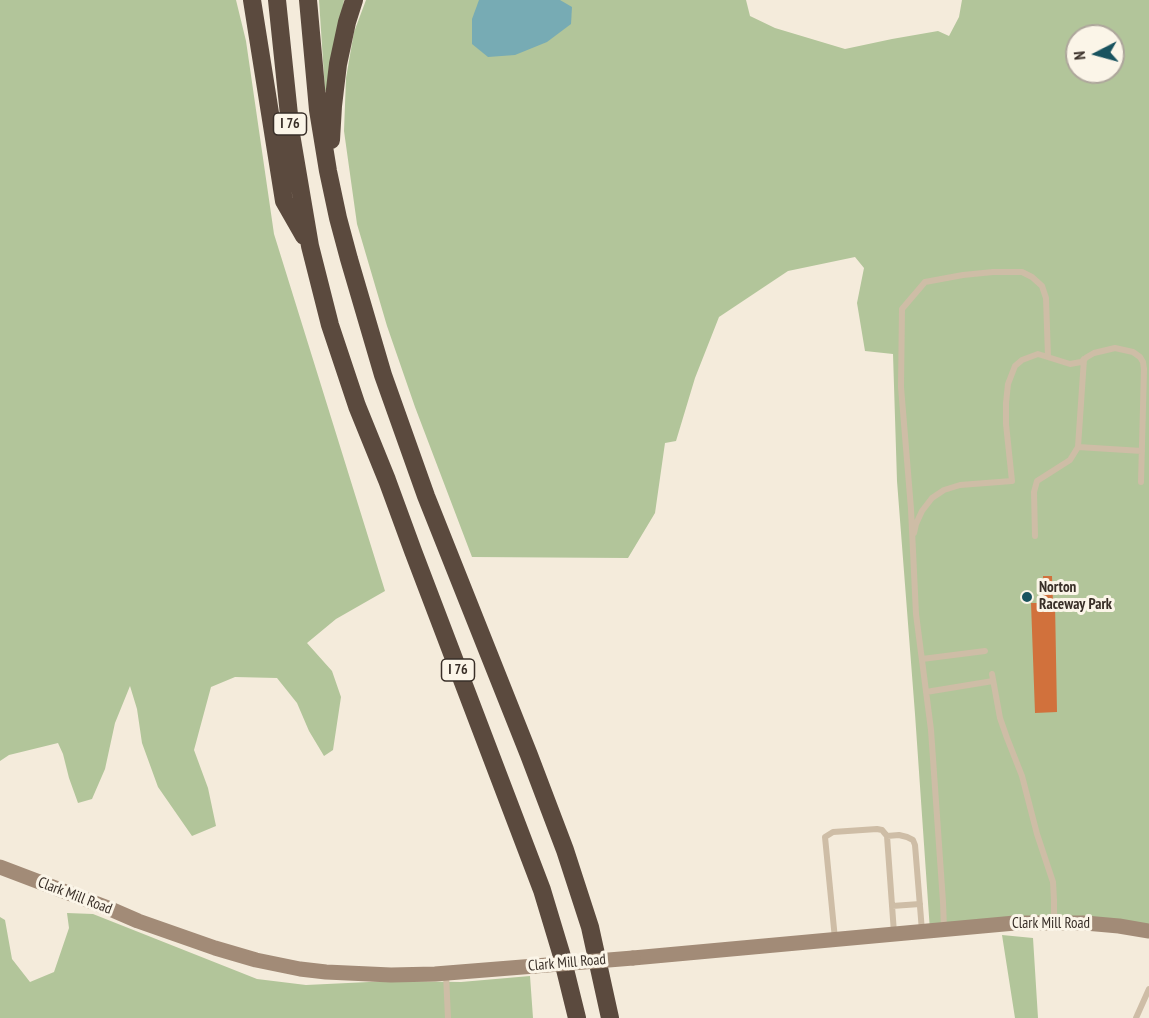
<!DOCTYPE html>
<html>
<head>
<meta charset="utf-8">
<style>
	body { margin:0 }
	#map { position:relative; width:1149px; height:1018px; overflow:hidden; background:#f4ebdb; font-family:"PT Sans Narrow",sans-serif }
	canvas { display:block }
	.north { position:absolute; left:1065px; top:24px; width:60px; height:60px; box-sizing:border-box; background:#fbf5e8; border:2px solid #ada69b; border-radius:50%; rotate:264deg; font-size:16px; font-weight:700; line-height:24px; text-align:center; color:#392f28 }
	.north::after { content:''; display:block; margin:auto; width:21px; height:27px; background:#19535f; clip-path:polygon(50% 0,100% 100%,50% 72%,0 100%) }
</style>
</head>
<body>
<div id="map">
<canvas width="1149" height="1018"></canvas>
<div class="north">N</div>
</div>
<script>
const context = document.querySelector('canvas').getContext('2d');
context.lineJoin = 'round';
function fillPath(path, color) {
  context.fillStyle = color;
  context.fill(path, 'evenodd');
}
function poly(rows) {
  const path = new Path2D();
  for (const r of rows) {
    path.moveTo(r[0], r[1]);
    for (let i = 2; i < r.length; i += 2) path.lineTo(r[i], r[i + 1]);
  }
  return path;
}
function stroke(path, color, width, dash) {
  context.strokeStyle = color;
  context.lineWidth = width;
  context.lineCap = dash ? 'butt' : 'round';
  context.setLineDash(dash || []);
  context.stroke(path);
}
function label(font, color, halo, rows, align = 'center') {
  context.font = font + ' "PT Sans Narrow",sans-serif';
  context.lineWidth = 6;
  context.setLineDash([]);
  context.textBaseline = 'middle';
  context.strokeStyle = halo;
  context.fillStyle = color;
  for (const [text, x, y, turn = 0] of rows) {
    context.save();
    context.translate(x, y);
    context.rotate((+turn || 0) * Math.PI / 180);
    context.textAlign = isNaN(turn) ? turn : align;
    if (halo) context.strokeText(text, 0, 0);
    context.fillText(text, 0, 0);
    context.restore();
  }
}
fillPath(poly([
	[0,0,236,0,246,41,274,234,385,591,336,619,307,643,332,671,341,697,333,750,324,756,309,731,297,703,277,678,235,677,211,687,194,750,208,788,216,826,192,836,158,787,142,743,137,709,130,686,115,723,105,769,92,799,78,803,69,778,63,754,58,743,9,755,0,761],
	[319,0,344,0,329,90,325,91],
	[366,0,746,0,750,16,775,28,845,49,892,39,938,31,949,36,959,17,962,0,1149,0,1149,931,1132,928,930,931,915,714,897,481,893,354,865,351,857,303,864,268,855,257,788,271,719,317,695,378,676,441,665,443,655,513,628,558,472,557,415,407,387,326,357,224,344,131,346,78,354,32],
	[1077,36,1113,36,1113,72,1077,72],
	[67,913,93,914,257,979,306,985,390,981,461,982,530,976,533,1018,0,1018,0,917,5,920,12,959,30,982,54,972,69,928],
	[1002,935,1033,938,1038,1018,1015,1018]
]), '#b2c59a');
fillPath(poly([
	[479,0,560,0,572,7,571,24,547,42,515,55,488,57,472,44,472,19]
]), '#77abb4');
fillPath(poly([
	[1043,576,1052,576,1053,603,1055,603,1057,712,1035,713,1031,603,1043,603]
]), '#d1713c');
stroke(poly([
	[1084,359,1078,447,1142,451],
	[914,533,916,524,922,511,932,498,944,490,960,485,1012,481,1006,424,1006,403,1008,384,1015,366,1022,360,1038,354,1070,364,1081,362,1087,357,1094,353,1115,348,1133,352,1140,357,1143,362,1144,369,1141,482],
	[1035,536,1034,492,1037,481,1070,460,1078,447],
	[922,659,985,651],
	[992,674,1000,718,1007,738,1022,776,1037,834,1053,882,1054,900,1054,921],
	[926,692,993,681],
	[887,836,899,835,907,837,913,840,915,845,922,931],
	[892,906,920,904],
	[944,929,943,902,931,730,916,614,911,509,901,387,902,309,925,282,963,275,993,272,1022,272,1032,277,1042,286,1046,298,1048,357],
	[835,939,825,837,833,832,877,829,882,830,887,836,894,933],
	[446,974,448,1018],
	[1136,1018,1149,989]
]), '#cebda6', 6);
stroke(poly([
	[0,867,108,908,138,921,215,948,256,960,300,969,326,972,391,975,435,974,535,966],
	[633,958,1015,923,1085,923,1119,926,1149,931]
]), '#a28b77', 15);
stroke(poly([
	[252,0,284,201,304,236],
	[277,0,291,134,310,246,330,325,357,406,387,480,413,551,542,890,561,953,577,1018],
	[308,0,318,110,328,171,338,218,349,259,383,375,426,496,529,755,565,850,590,927,610,1018],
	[331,140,333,106,338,64,347,22,354,0]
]), '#5b4a3e', 18);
stroke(poly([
	[535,966,633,958]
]), '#a28b77', 15);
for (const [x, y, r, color] of [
	[1027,597,6,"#19535f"]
]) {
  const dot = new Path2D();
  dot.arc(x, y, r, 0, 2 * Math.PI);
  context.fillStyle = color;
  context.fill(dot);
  stroke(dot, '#fbf5e8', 2);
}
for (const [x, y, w] of [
	[290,124,33],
	[458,670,33]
]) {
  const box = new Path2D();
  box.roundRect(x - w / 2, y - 11, w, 22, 4.5);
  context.fillStyle = '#fbf5e8';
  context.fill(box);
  stroke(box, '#392f28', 1.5);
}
label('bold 14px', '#392f28', null, [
	["I 76",290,124],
	["I 76",458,670]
]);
label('bold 15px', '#392f28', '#fbf5e8', [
	["Norton",1039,588],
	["Raceway Park",1039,605]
], 'left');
label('15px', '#392f28', '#fbf5e8', [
	["Clark Mill Road",75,896,21],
	["Clark Mill Road",1051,924],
	["Clark Mill Road",567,963,-5]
]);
</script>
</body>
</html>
